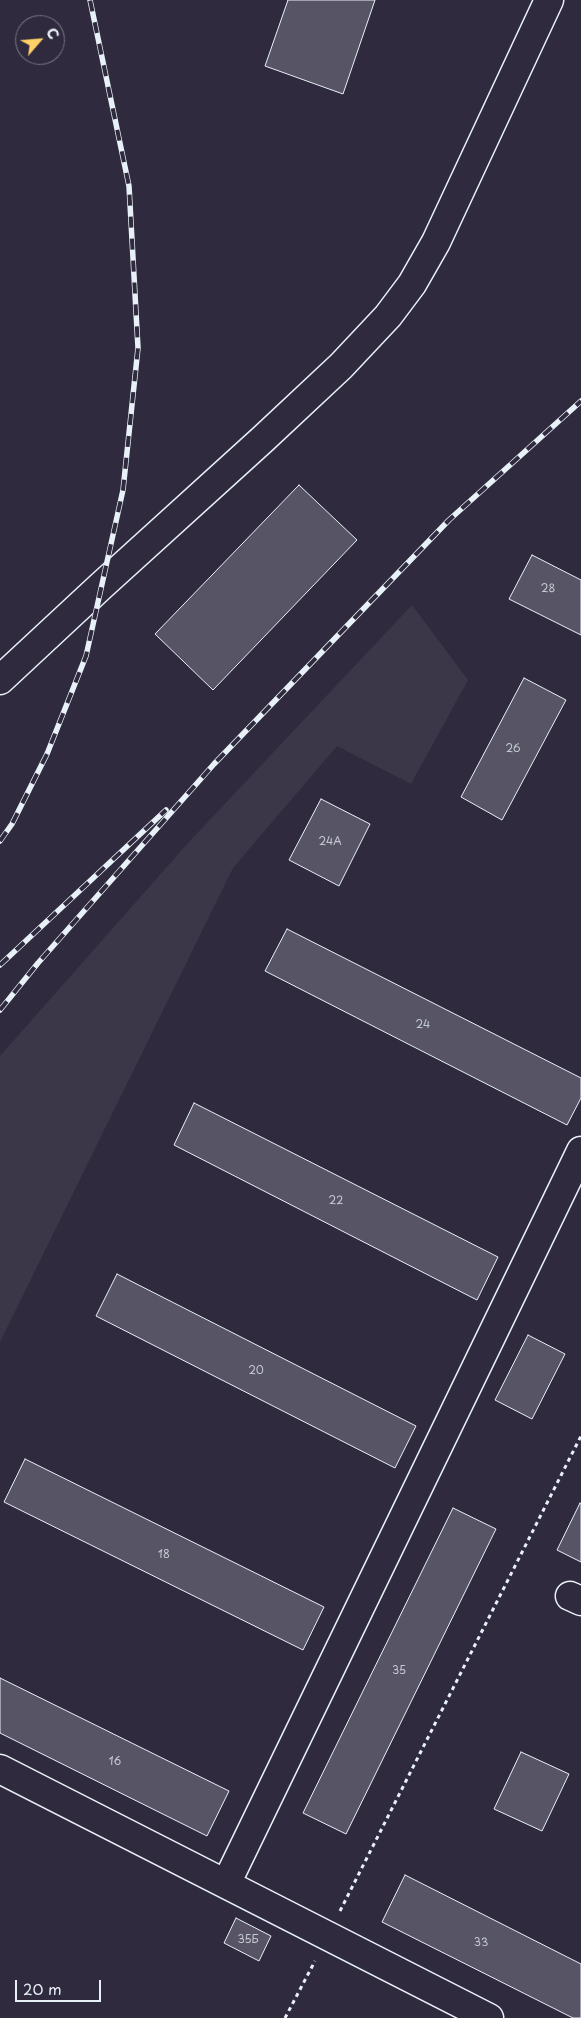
<!DOCTYPE html>
<html>
<head>
<meta charset="utf-8">
<style>
	body { margin:0 }
	#map { position:relative; width:581px; height:2018px; overflow:hidden; background:#2f2a3d; font-family:"Playpen Sans",sans-serif }
	canvas { display:block }
	.north { position:absolute; left:15px; top:15px; width:50px; height:50px; box-sizing:border-box; background:#2f2a3d; border:1px solid #797a88; border-radius:50%; rotate:63deg; font-size:14px; font-weight:700; line-height:20px; text-align:center; color:#e8f1f8 }
	.north::after { content:''; display:block; margin:auto; width:18px; height:22px; background:#ffd166; clip-path:polygon(50% 0,100% 100%,50% 72%,0 100%) }
	.scale { position:absolute; left:15px; top:1980px; width:86px; height:22px; box-sizing:border-box; border:2px solid #e8f1f8; border-top:0; padding-left:6px; font-size:15px; line-height:18px; white-space:nowrap; color:#e8f1f8; -webkit-text-stroke:4px #2f2a3d; paint-order:stroke }
</style>
</head>
<body>
<div id="map">
<canvas width="581" height="2018"></canvas>
<div class="north">С</div>
<div class="scale">20 m</div>
</div>
<script>
const context = document.querySelector('canvas').getContext('2d');
context.lineJoin = 'round';
function fillPath(path, color) {
  context.fillStyle = color;
  context.fill(path, 'evenodd');
}
function poly(rows) {
  const path = new Path2D();
  for (const r of rows) {
    path.moveTo(r[0], r[1]);
    for (let i = 2; i < r.length; i += 2) path.lineTo(r[i], r[i + 1]);
  }
  return path;
}
function stroke(path, color, width, dash) {
  context.strokeStyle = color;
  context.lineWidth = width;
  context.lineCap = dash ? 'butt' : 'round';
  context.setLineDash(dash || []);
  context.stroke(path);
}
function label(font, color, halo, rows, align = 'center') {
  context.font = font + ' "Playpen Sans",sans-serif';
  context.lineWidth = 5;
  context.setLineDash([]);
  context.textBaseline = 'middle';
  context.strokeStyle = halo;
  context.fillStyle = color;
  for (const [text, x, y, turn = 0] of rows) {
    context.save();
    context.translate(x, y);
    context.rotate((+turn || 0) * Math.PI / 180);
    context.textAlign = isNaN(turn) ? turn : align;
    if (halo) context.strokeText(text, 0, 0);
    context.fillText(text, 0, 0);
    context.restore();
  }
}
fillPath(poly([
	[412,605,468,680,411,784,337,746,233,868,0,1342,0,1056,188,843]
]), '#3b3749');
const building = poly([
	[288,0,375,0,343,94,265,66,288,0],
	[299,485,357,540,213,690,155,634,299,485],
	[532,555,581,580,581,635,509,599,532,555],
	[524,678,566,700,502,820,461,797,524,678],
	[321,799,370,824,339,886,289,860,321,799],
	[287,929,581,1078,581,1098,567,1125,265,971,287,929],
	[194,1103,498,1257,477,1300,174,1145,194,1103],
	[117,1274,416,1426,395,1468,96,1316,117,1274],
	[528,1335,565,1354,532,1419,495,1400,528,1335],
	[25,1459,324,1607,303,1650,4,1502,25,1459],
	[580,1503,581,1504,581,1562,557,1550,580,1503],
	[453,1508,496,1529,346,1834,303,1813,453,1508],
	[0,1678,229,1791,207,1836,0,1733,0,1678],
	[521,1752,569,1774,542,1831,494,1809,521,1752],
	[405,1875,581,1964,581,2018,573,2018,382,1922,405,1875],
	[236,1918,271,1936,259,1961,224,1943,236,1918]
]);
fillPath(building, '#575565');
stroke(building, '#e8f1f8', 1);
const minor = poly([
	[0,680,101,586,263,439,341,366,388,316,412,284,436,242,549,0],
	[570,1596,581,1601],
	[0,1769,489,2018],
	[226,1884,581,1151]
]);
stroke(minor, '#e8f1f8', 31);
stroke(poly([
	[340,1911,581,1436],
	[285,2018,315,1961]
]), '#e8f1f8', 3, [4, 4]);
stroke(minor, '#2f2a3d', 28);
const rail = poly([
	[0,841,12,824,47,754,86,656,123,490,138,348,129,186,90,0],
	[0,965,166,810],
	[0,1010,38,963,214,764,449,520,581,401]
]);
stroke(rail, '#e8f1f8', 5.5);
stroke(rail, '#2f2a3d', 4, [11]);
label('11px', '#c4cad3', null, [
	["28",548,589],
	["26",513,749],
	["24А",330,842],
	["24",423,1025],
	["22",336,1201],
	["20",256,1371],
	["18",164,1555],
	["35",399,1671],
	["16",115,1762],
	["35Б",248,1940],
	["33",481,1943]
]);
</script>
</body>
</html>
